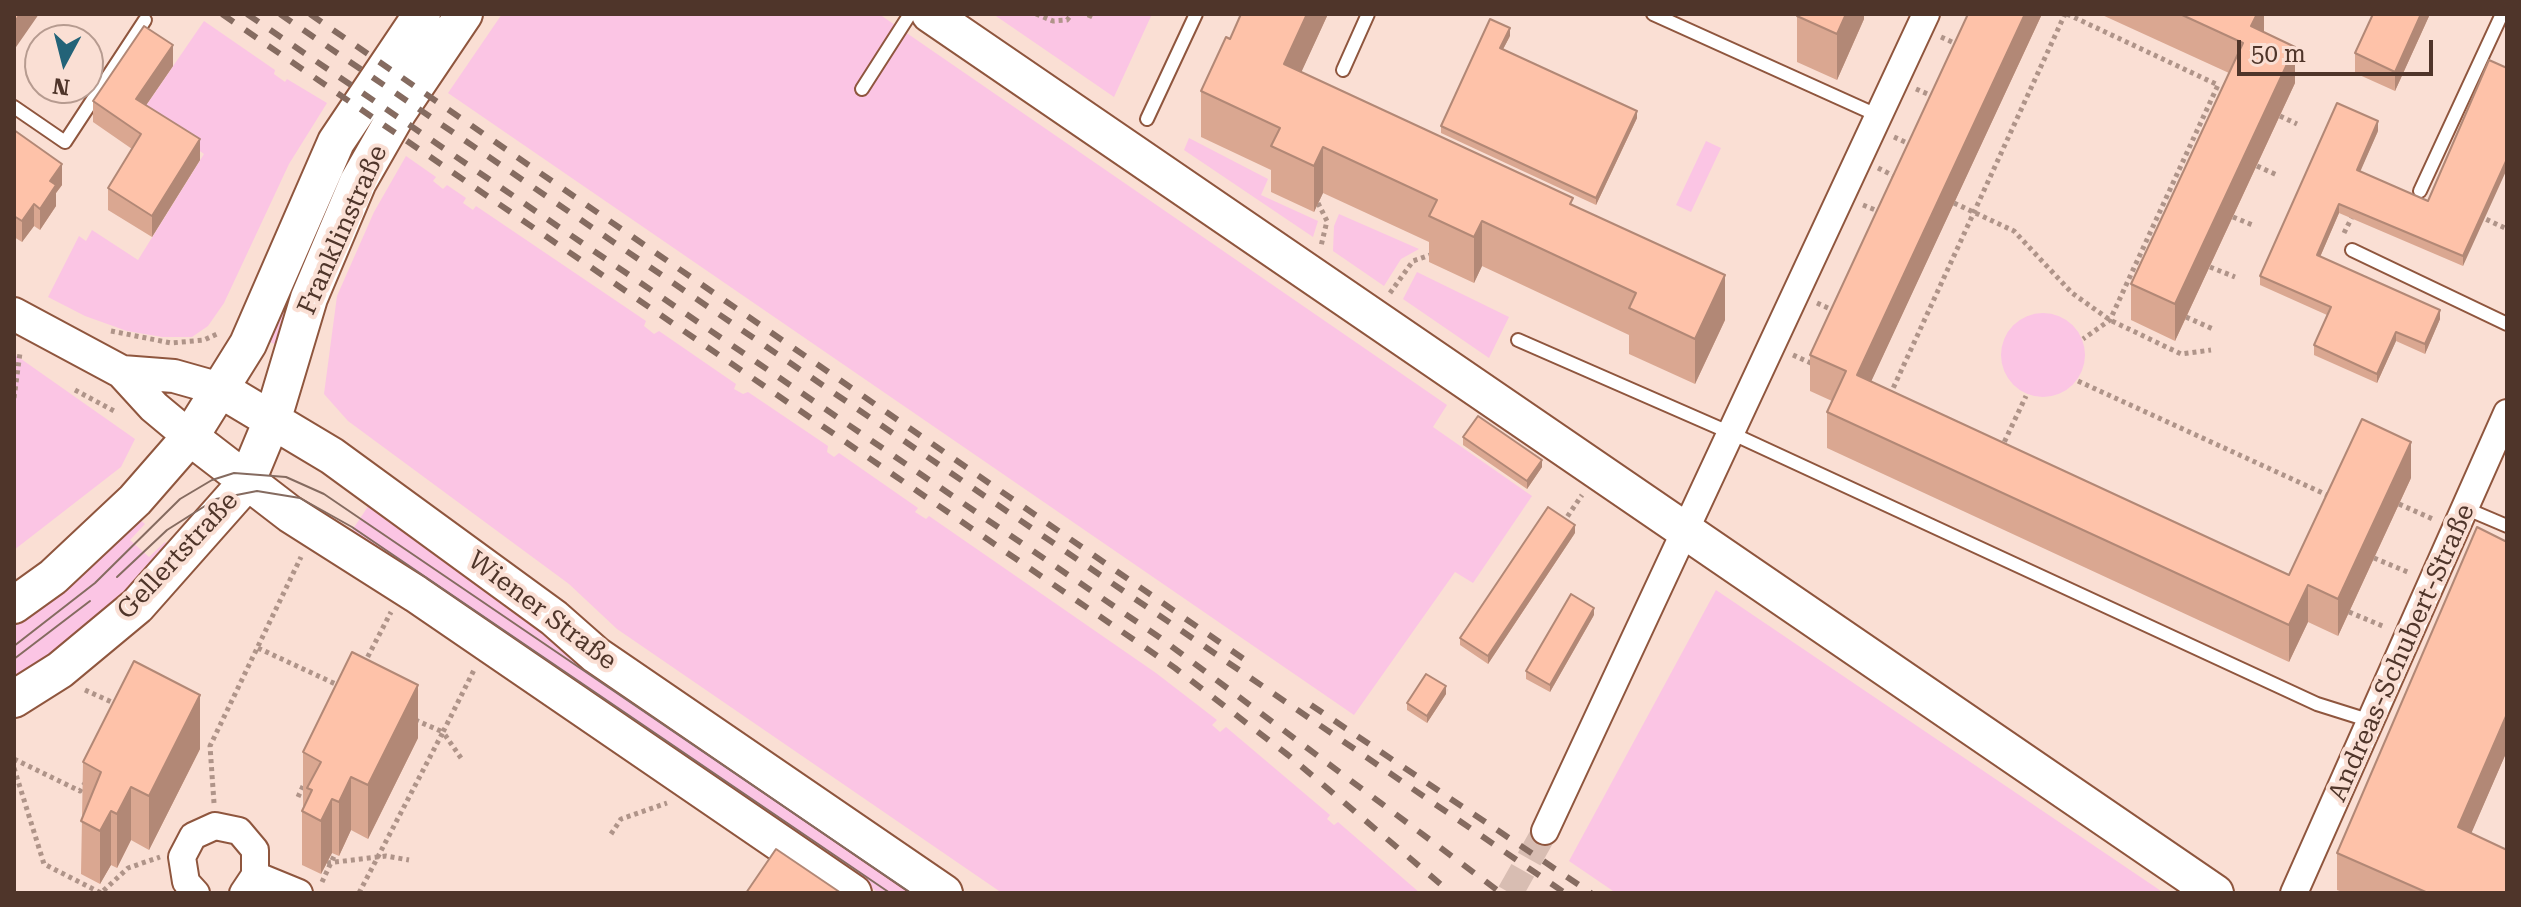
<!DOCTYPE html>
<html>
<head>
<meta charset="utf-8">
<style>
	body { margin:0 }
	#map { position:relative; width:2521px; height:907px; overflow:hidden; background:#fadfd4; font-family:"Roboto Serif",serif }
	canvas { display:block }
	.frame { position:absolute; inset:0; border:16px solid #4f352a; pointer-events:none }
	.north { position:absolute; left:24px; top:24px; width:80px; height:80px; box-sizing:border-box; background:#fadfd4; border:2px solid #b69b90; border-radius:50%; rotate:187deg; font-size:22px; font-weight:700; line-height:32px; text-align:center; color:#4f352a }
	.north::after { content:''; display:block; margin:auto; width:28px; height:36px; background:#236378; clip-path:polygon(50% 0,100% 100%,50% 72%,0 100%) }
	.scale { position:absolute; left:2237px; top:40px; width:196px; height:36px; box-sizing:border-box; border:4px solid #4f352a; border-top:0; padding-left:10px; font-size:24px; line-height:28px; white-space:nowrap; color:#4f352a; -webkit-text-stroke:6px #fadfd4; paint-order:stroke }
</style>
</head>
<body>
<div id="map">
<canvas width="2521" height="907"></canvas>
<div class="frame"></div>
<div class="north">N</div>
<div class="scale">50 m</div>
</div>
<script>
const context = document.querySelector('canvas').getContext('2d');
context.lineJoin = 'round';
function fillPath(path, color) {
  context.fillStyle = color;
  context.fill(path, 'evenodd');
}
function poly(rows) {
  const path = new Path2D();
  for (const r of rows) {
    if (r.length === 3) {
      path.moveTo(r[0] + r[2], r[1]);
      path.arc(r[0], r[1], r[2], 0, 2 * Math.PI);
      continue;
    }
    path.moveTo(r[0], r[1]);
    for (let i = 2; i < r.length; i += 2) path.lineTo(r[i], r[i + 1]);
  }
  return path;
}
function stroke(path, color, width, dash) {
  context.strokeStyle = color;
  context.lineWidth = width;
  context.lineCap = dash ? 'butt' : 'round';
  context.setLineDash(dash || []);
  context.stroke(path);
}
function label(font, color, halo, rows, align = 'center') {
  context.font = font + ' "Roboto Serif",serif';
  context.lineWidth = 8;
  context.setLineDash([]);
  context.textBaseline = 'middle';
  context.strokeStyle = halo;
  context.fillStyle = color;
  for (const [text, x, y, turn = 0] of rows) {
    context.save();
    context.translate(x, y);
    context.rotate((+turn || 0) * Math.PI / 180);
    context.textAlign = isNaN(turn) ? turn : align;
    if (halo) context.strokeText(text, 0, 0);
    context.fillText(text, 0, 0);
    context.restore();
  }
}
fillPath(poly([
	[502,14,879,14,1447,405,1433,427,1532,496,1473,583,1455,572,1354,715,448,93],
	[993,14,1152,14,1114,97],
	[204,21,275,70,274,74,285,82,287,79,327,103,289,164,224,303,208,326,192,337,162,337,127,331,85,316,48,297,79,236,86,241,92,230,138,260,204,154,143,110],
	[1189,138,1268,179,1261,195,1318,221,1313,237,1184,150],
	[1706,141,1721,148,1691,212,1676,205],
	[406,156,436,177,433,181,443,189,447,185,466,198,463,203,473,210,476,206,646,321,644,326,654,334,659,331,736,384,734,389,743,394,748,392,828,446,827,452,834,457,839,453,918,508,915,512,926,519,929,516,1156,673,1217,720,1212,725,1220,732,1226,727,1330,815,1327,819,1334,825,1338,822,1420,893,1002,893,617,629,569,584,348,421,324,394,337,296,374,212],
	[334,179,344,183,281,347,270,342],
	[1339,214,1419,249,1401,259,1384,286,1333,251,1334,226],
	[1417,272,1509,317,1489,358,1403,299],
	[2043,355,42],
	[14,354,135,439,121,467,14,550],
	[369,505,519,617,923,893,879,893,351,532],
	[138,518,145,524,130,540,149,557,165,542,174,551,111,611,14,684,14,625,55,594],
	[1716,590,2164,893,1616,893,1569,861]
]), '#fbc5e4');
stroke(poly([
	[1510,893,1545,831]
]), '#d8bdb2', 26, [26, 13]);
const service = poly([
	[1653,14,1879,116],
	[1343,70,1368,14],
	[862,89,910,14],
	[14,107,65,142,145,20],
	[1147,119,1196,14],
	[2420,191,2502,14],
	[2352,250,2507,324],
	[1518,340,1733,434,2317,704,2371,721],
	[2467,509,2507,526]
]);
const minor = poly([
	[1545,831,1926,14],
	[255,875,299,893],
	[196,893,186,882,182,857,193,836,215,826,239,831,255,850,255,875,243,893],
	[2294,893,2507,413]
]);
const tertiary = poly([
	[14,314,122,372,154,407,190,437],
	[122,372,174,376,220,389]
]);
const secondary = poly([
	[930,14,2215,893],
	[220,389,332,456,554,618,596,655,944,893],
	[190,437,290,514,416,594,853,893],
	[14,605,53,577,135,500,190,437,248,344,336,142,422,14],
	[14,699,60,670,137,606,246,483,273,418,309,298,358,182,398,112,464,14]
]);
stroke(service, '#8f563e', 16);
stroke(minor, '#8f563e', 30);
stroke(tertiary, '#8f563e', 36);
stroke(secondary, '#8f563e', 40);
stroke(poly([
	[1036,14,1053,21,1067,20,1072,14],
	[2067,14,2218,85,2110,320,2083,339],
	[1089,18,1091,14],
	[1941,37,1961,46],
	[1916,89,1937,98],
	[2280,116,2297,124],
	[1894,137,1914,146],
	[2257,166,2277,175],
	[1878,168,1898,178],
	[1318,203,1327,221,1321,246],
	[1954,203,2014,231,2072,293,2110,320,2181,354,2211,350],
	[1863,205,1883,213],
	[2479,216,2507,229],
	[2233,217,2255,226],
	[2344,233,2354,213],
	[2210,267,2235,277],
	[1390,293,1413,261,1433,254],
	[1817,303,1837,312],
	[2186,317,2213,329],
	[111,331,171,343,204,340,217,334],
	[1793,355,1813,364],
	[2078,381,2327,495],
	[75,390,116,412],
	[1890,395,2065,14],
	[14,398,20,353],
	[2001,449,2026,396],
	[2399,504,2435,520],
	[1563,523,1582,495],
	[2374,558,2410,573],
	[2349,612,2385,627],
	[258,648,342,687],
	[364,664,391,612],
	[85,690,116,704],
	[461,758,443,732,475,668],
	[14,759,80,791,85,783],
	[14,768,44,864,101,893,128,868,160,857],
	[298,797,304,784],
	[214,803,210,746,301,557],
	[611,834,621,819,667,803],
	[327,863,386,856,409,860],
	[322,882,335,854],
	[359,893,443,732,413,719]
]), '#af9489', 5, [4, 4]);
stroke(service, '#fff', 12);
stroke(minor, '#fff', 26);
stroke(tertiary, '#fff', 32);
stroke(secondary, '#fff', 36);
stroke(poly([
	[117,577,167,530,216,499,257,491,300,498,352,527,890,893],
	[14,646,95,583,180,499,212,480,234,473,286,477,324,494,911,893],
	[14,659,90,601]
]), '#856b60', 2);
stroke(poly([
	[222,14,1175,668,1288,755,1451,893],
	[247,14,1159,637,1501,893],
	[280,14,1565,893],
	[310,14,1254,666],
	[1311,705,1591,893]
]), '#856b60', 6, [14, 14]);
fillPath(poly([
	[1241,14,1328,14,1301,72,1573,205,1725,320,1695,384,1629,354,1629,335,1482,266,1474,283,1429,262,1429,242,1323,193,1314,212,1271,192,1271,170,1201,137,1201,91,1230,39],
	[1864,14,1864,19,1837,80,1797,62,1797,16],
	[1968,14,2042,14,1871,381,2289,575,2411,478,2338,636,2308,622,2289,662,1827,448,1827,412,1832,401,1810,391,1810,355],
	[2100,14,2264,14,2264,32,2295,83,2175,341,2131,320,2131,284,2229,73],
	[2373,14,2430,14,2395,91,2355,73,2355,53],
	[1510,36,1503,49,1637,118,1596,205,1441,133,1441,126],
	[2489,60,2463,266,2339,213,2320,257,2440,319,2425,354,2396,341,2377,383,2314,355,2314,345,2327,315,2260,285,2260,276,2378,131,2360,171,2428,201],
	[173,66,146,105,200,160,152,237,108,210,108,188,132,149,93,122,93,101],
	[14,130,62,185,56,193,56,206,40,230,34,226,22,242,14,237],
	[1463,437,1542,467,1527,489,1463,445],
	[1575,533,1488,664,1460,645,1460,638],
	[2507,542,2507,751,2471,833,2507,893,2345,893,2337,890,2337,853],
	[1594,615,1550,692,1526,679,1526,671],
	[1446,694,1427,723,1407,710,1407,703],
	[418,738,368,839,351,830,339,856,332,853,321,874,302,865,302,811,304,807,303,806,303,752],
	[200,749,149,850,131,840,117,868,111,865,100,884,81,874,83,762]
]), '#daa791');
fillPath(poly([
	[20,14,39,14,14,50,14,23],
	[1307,14,1328,14,1284,110,1284,64],
	[1846,14,1864,14,1864,19,1837,80,1837,34],
	[2025,14,2042,14,1857,412,1857,375],
	[2257,14,2264,14,2264,35,2251,26],
	[2421,14,2430,14,2395,91,2395,72],
	[1510,28,1510,36,1500,55,1500,48],
	[173,45,173,66,136,120,136,99],
	[2295,47,2295,83,2175,341,2175,304],
	[1637,111,1637,118,1596,205,1596,198],
	[2378,121,2378,131,2357,179,2357,170],
	[200,139,200,160,152,237,152,216],
	[1323,147,1323,193,1314,212,1314,166],
	[2507,159,2507,169,2463,266,2463,256],
	[62,164,62,185,56,193,56,206,40,230,40,209,50,181],
	[34,204,34,226,22,242,22,221],
	[2339,204,2339,213,2317,264,2317,255],
	[1482,221,1482,266,1474,283,1474,237],
	[1725,275,1725,320,1695,384,1695,339],
	[2440,310,2440,319,2425,354,2425,344],
	[2396,332,2396,341,2377,383,2377,374],
	[2411,442,2411,478,2338,636,2338,599],
	[1542,460,1542,467,1527,489,1527,481],
	[1575,525,1575,533,1488,664,1488,656],
	[2308,585,2308,622,2289,662,2289,625],
	[1594,608,1594,615,1550,692,1550,685],
	[418,685,418,738,368,839,368,785],
	[1446,686,1446,694,1427,723,1427,716],
	[200,695,200,749,149,850,149,796],
	[2507,714,2507,751,2458,864,2458,827],
	[351,777,351,830,339,856,339,802],
	[131,787,131,840,117,868,117,814],
	[332,799,332,853,321,874,321,821],
	[111,811,111,865,100,884,100,831]
]), '#b28876');
const building = poly([
	[14,14,20,14,14,23,14,14],
	[1241,14,1307,14,1284,64,1573,198,1570,204,1725,275,1695,339,1629,308,1636,293,1482,221,1474,237,1429,216,1437,200,1323,147,1314,166,1271,146,1280,128,1201,91,1226,37,1230,39,1241,14],
	[1798,14,1846,14,1837,34,1797,16,1798,14],
	[1968,14,2025,14,1857,375,2289,575,2362,419,2411,442,2338,599,2308,585,2289,625,1827,412,1846,371,1810,355,1968,14],
	[2180,14,2257,14,2251,26,2295,47,2175,304,2131,284,2243,43,2180,14],
	[2373,14,2421,14,2395,72,2355,53,2373,14],
	[1490,19,1510,28,1500,48,1637,111,1596,198,1441,126,1490,19],
	[144,26,173,45,136,99,200,139,152,216,108,188,141,134,93,101,144,26],
	[2489,60,2507,68,2507,159,2463,256,2339,204,2317,255,2440,310,2425,344,2396,332,2377,374,2314,345,2331,307,2260,276,2337,103,2378,121,2357,170,2428,201,2489,60],
	[14,130,62,164,50,181,56,185,40,209,34,204,22,221,14,216,14,130],
	[1478,416,1542,460,1527,481,1463,437,1478,416],
	[1548,507,1575,525,1488,656,1460,638,1548,507],
	[2477,527,2507,542,2507,714,2458,827,2507,850,2507,893,2428,893,2337,853,2477,527],
	[1571,594,1594,608,1550,685,1526,671,1571,594],
	[352,652,418,685,368,785,351,777,339,802,332,799,321,821,302,811,312,790,307,788,321,762,303,752,352,652],
	[134,661,200,695,149,796,131,787,117,814,111,811,100,831,81,821,101,772,83,762,134,661],
	[1426,674,1446,686,1427,716,1407,703,1426,674],
	[776,849,841,893,746,893,776,849]
]);
fillPath(building, '#fec2a9');
stroke(building, '#b28876', 2);
label('26px', '#4f352a', '#fadfd4', [
	["Franklinstraße",343,230,-66],
	["Gellertstraße",178,556,-47],
	["Wiener Straße",542,611,37],
	["Andreas-Schubert-Straße",2402,653,-66]
]);
</script>
</body>
</html>
